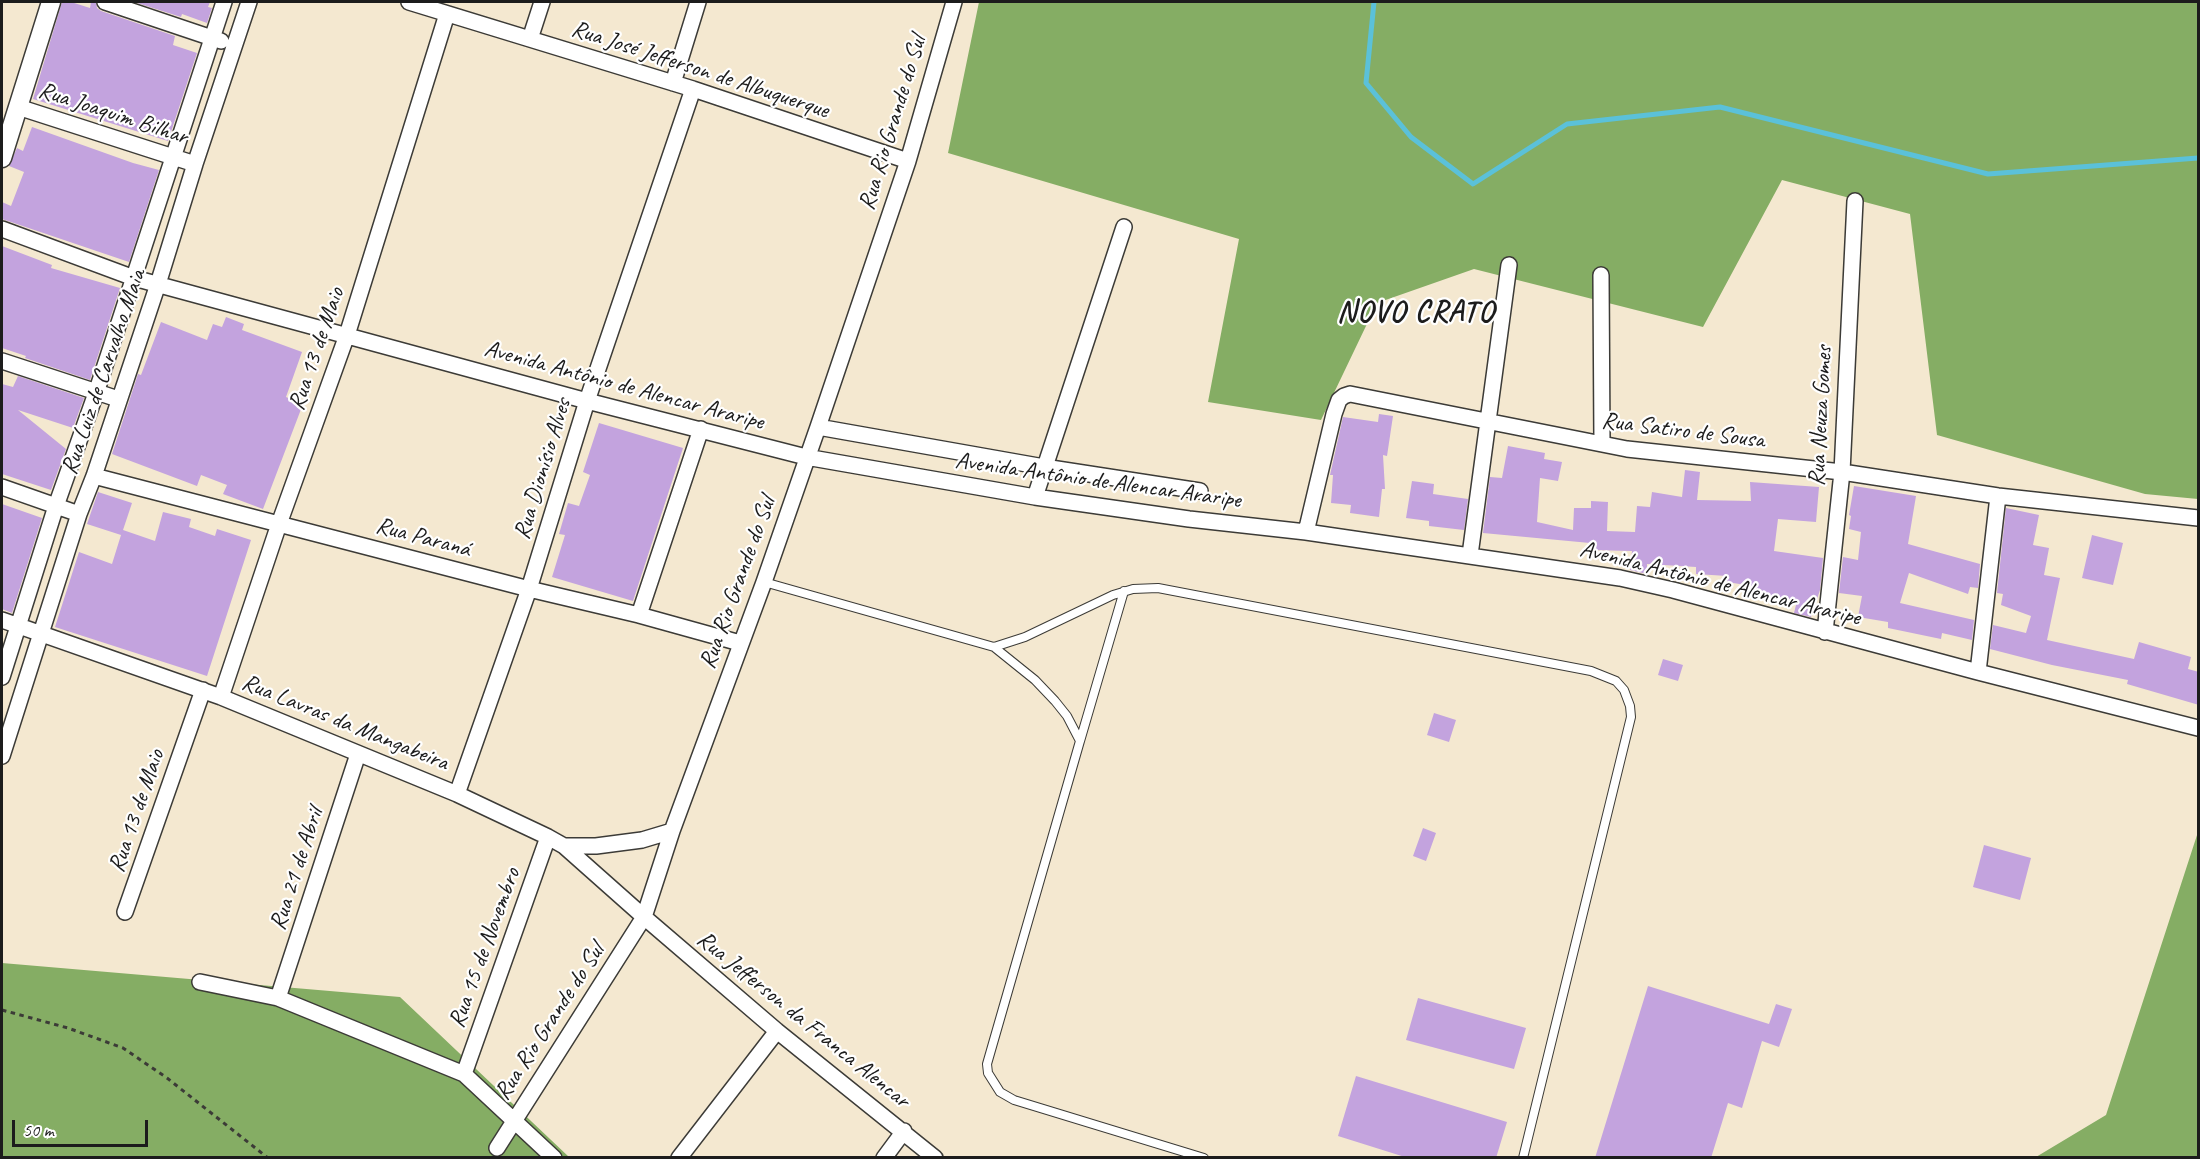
<!DOCTYPE html>
<html>
<head>
<meta charset="utf-8">
<style>
	body { margin:0 }
	#map { position:relative; width:2200px; height:1159px; overflow:hidden; background:#f4e8d0; font-family:Caveat,sans-serif }
	canvas { display:block }
	.frame { position:absolute; inset:0; border:3px solid #1c1c1c; pointer-events:none }
	.scale { position:absolute; left:12px; top:1120px; width:136px; height:27px; box-sizing:border-box; border:3px solid #1c1c1c; border-top:0; padding-left:8px; font-size:18px; line-height:21px; white-space:nowrap; color:#1c1c1c; -webkit-text-stroke:4px #fff; paint-order:stroke }
</style>
</head>
<body>
<div id="map">
<canvas width="2200" height="1159"></canvas>
<div class="frame"></div>
<div class="scale">50 m</div>
</div>
<script>
const context = document.querySelector('canvas').getContext('2d');
context.lineJoin = 'round';
function fillPath(path, color) {
  context.fillStyle = color;
  context.fill(path, 'evenodd');
}
function poly(rows) {
  const path = new Path2D();
  for (const r of rows) {
    path.moveTo(r[0], r[1]);
    for (let i = 2; i < r.length; i += 2) path.lineTo(r[i], r[i + 1]);
  }
  return path;
}
function stroke(path, color, width, dash) {
  context.strokeStyle = color;
  context.lineWidth = width;
  context.lineCap = dash ? 'butt' : 'round';
  context.setLineDash(dash || []);
  context.stroke(path);
}
function label(font, color, halo, rows, align = 'center') {
  context.font = font + ' Caveat,sans-serif';
  context.lineWidth = 4.5;
  context.setLineDash([]);
  context.textBaseline = 'middle';
  context.strokeStyle = halo;
  context.fillStyle = color;
  for (const [text, x, y, turn = 0] of rows) {
    context.save();
    context.translate(x, y);
    context.rotate((+turn || 0) * Math.PI / 180);
    context.textAlign = isNaN(turn) ? turn : align;
    if (halo) context.strokeText(text, 0, 0);
    context.fillText(text, 0, 0);
    context.restore();
  }
}
fillPath(poly([
	[979,2,2198,2,2198,499,2145,494,1937,435,1910,214,1782,180,1703,327,1474,269,1377,303,1321,420,1208,402,1239,239,948,153],
	[2198,832,2198,1157,2036,1157,2106,1115],
	[2,963,400,997,569,1157,2,1157]
]), '#85ad64');
stroke(poly([
	[1374,2,1366,83,1411,137,1473,184,1567,124,1720,107,1988,174,2198,158]
]), '#5bc1d9', 5);
fillPath(poly([
	[62,2,71,2,90,8,91,2,96,2,97,8,101,11,175,36,173,45,197,53,168,141,33,99],
	[134,2,210,2,208,7,212,8,207,23,182,14,181,17],
	[32,127,133,163,159,170,129,262,2,219,2,202,11,206,24,172,9,166,17,148,23,151],
	[2,246,52,265,51,268,120,288,90,380,25,358,26,356,2,348],
	[226,317,244,324,242,330,302,352,286,397,303,404,263,509,223,494,227,485,201,475,197,486,112,454,138,374,141,375,161,322,207,340,213,324,222,327],
	[18,376,84,398,73,428,18,410,66,449,51,490,2,474,2,384,13,387],
	[1379,414,1393,416,1387,456,1383,455,1385,489,1382,489,1379,517,1350,513,1351,505,1331,503,1333,475,1330,475,1343,417,1378,422],
	[599,423,683,448,633,601,552,577,565,535,559,534,568,503,579,506,590,475,583,472],
	[1508,446,1545,453,1544,459,1562,462,1558,481,1540,478,1537,522,1573,530,1574,508,1591,508,1591,501,1608,502,1607,531,1635,532,1637,506,1650,507,1652,492,1682,497,1685,470,1700,472,1697,500,1751,501,1750,482,1819,487,1816,522,1778,519,1774,551,1823,558,1820,590,1811,617,1794,613,1797,601,1750,595,1752,586,1727,582,1727,576,1696,574,1696,567,1647,564,1647,574,1630,570,1632,551,1589,550,1590,543,1483,533,1490,477,1502,478],
	[1412,481,1434,484,1433,494,1468,499,1464,530,1429,526,1429,521,1406,518],
	[1854,486,1916,496,1908,544,1980,564,1978,588,1970,587,1968,594,1909,573,1900,603,1974,620,1972,640,1942,633,1941,639,1888,628,1888,622,1858,617,1862,596,1839,593,1843,557,1858,560,1861,532,1849,529,1851,516,1849,515],
	[98,492,132,503,123,530,155,541,163,512,191,519,189,527,215,536,217,529,251,540,207,676,55,627,79,552,112,564,121,535,87,524],
	[2,504,42,518,12,613,2,609],
	[2006,508,2039,515,2033,545,2049,548,2044,575,2060,578,2047,640,2134,659,2139,642,2191,657,2188,669,2199,672,2199,705,2127,684,2128,680,2052,665,1990,649,1993,625,2026,633,2031,616,2001,605,2003,594,1997,593],
	[2092,535,2123,543,2113,585,2082,578],
	[1663,659,1683,665,1678,681,1658,675],
	[1434,713,1456,720,1449,742,1427,735],
	[1423,828,1436,833,1426,861,1413,856],
	[1984,845,2031,858,2020,900,1973,887],
	[1648,986,1769,1024,1776,1004,1792,1009,1779,1047,1762,1041,1742,1108,1728,1103,1711,1158,1595,1158],
	[1418,998,1526,1028,1514,1069,1406,1040],
	[1356,1076,1507,1122,1496,1158,1408,1158,1338,1136]
]), '#c3a3de');
const service = poly([
	[764,582,994,647,1025,637,1113,595,1133,589,1158,588,1591,671,1616,681,1624,690,1630,706,1631,717,1523,1158],
	[994,647,1035,680,1055,701,1067,716,1080,741,987,1064,988,1073,1000,1092,1014,1100,1204,1158],
	[1080,741,1124,591]
]);
const minor = poly([
	[105,2,221,41],
	[409,2,693,89,908,161],
	[530,39,542,2],
	[673,83,698,2],
	[18,107,195,164],
	[2,229,134,278,587,401,806,457,1035,497,1189,519,1306,532,1620,578,1673,590,1978,672,2198,728],
	[1601,275,1602,444],
	[2,361,118,399],
	[818,427,1044,467,1200,491],
	[94,476,529,589,639,615,740,643],
	[2,487,79,514],
	[1035,497,1124,227],
	[1306,532,1334,414,1339,400,1344,396,1350,394,1627,449,1842,472,1998,496,2198,518],
	[1470,555,1509,265],
	[639,615,701,429],
	[2,620,221,697,457,794,548,837,564,846,644,917,777,1031,935,1158],
	[1825,632,1842,472,1855,201],
	[1978,672,1998,496],
	[2,677,56,506,96,393,224,2],
	[221,697,279,524,347,335,447,14],
	[2,756,79,514,94,476,158,284,195,164,249,2],
	[457,794,529,589,587,401,693,89],
	[564,846,596,846,642,840,672,831],
	[125,912,203,690],
	[200,982,278,998,464,1074,554,1158],
	[278,998,358,754],
	[464,1074,548,837],
	[497,1148,644,917,672,831,764,582,818,427,908,161,954,2],
	[679,1158,777,1031],
	[884,1158,904,1131]
]);
const tertiary = poly([
	[2,158,51,2]
]);
stroke(service, '#3c3b37', 10);
stroke(minor, '#3c3b37', 18);
stroke(tertiary, '#3c3b37', 21);
stroke(poly([
	[2,1010,68,1028,123,1048,167,1078,268,1158]
]), '#3c3b37', 3, [4.5, 4.5]);
stroke(service, '#fff', 8);
stroke(minor, '#fff', 15);
stroke(tertiary, '#fff', 18);
label('24px', '#1c1c1c', '#fff', [
	["Rua José Jefferson de Albuquerque",700,70,18],
	["Rua Joaquim Bilhar",113,114,18],
	["Rua Rio Grande do Sul",893,123,-73],
	["Rua 13 de Maio",317,349,-71],
	["Rua Luiz de Carvalho Maia",104,372,-71],
	["Avenida Antônio de Alencar Araripe",624,386,15],
	["Rua Neuza Gomes",1821,416,-87],
	["Rua Satiro de Sousa",1683,431,7],
	["Rua Dionísio Alves",543,469,-73],
	["Avenida Antônio de Alencar Araripe",1098,481,8],
	["Rua Paraná",423,538,15],
	["Rua Rio Grande do Sul",738,583,-70],
	["Avenida Antônio de Alencar Araripe",1720,584,14],
	["Rua Lavras da Mangabeira",345,723,22],
	["Rua 13 de Maio",137,811,-71],
	["Rua 21 de Abril",297,869,-72],
	["Rua 15 de Novembro",485,948,-70],
	["Rua Jefferson da Franca Alencar",803,1020,39],
	["Rua Rio Grande do Sul",550,1022,-57]
]);
context.letterSpacing = '1.5px';
label('bold 30px', '#1c1c1c', '#fff', [
	["NOVO CRATO",1416,313]
]);
context.letterSpacing = '0px';
</script>
</body>
</html>
